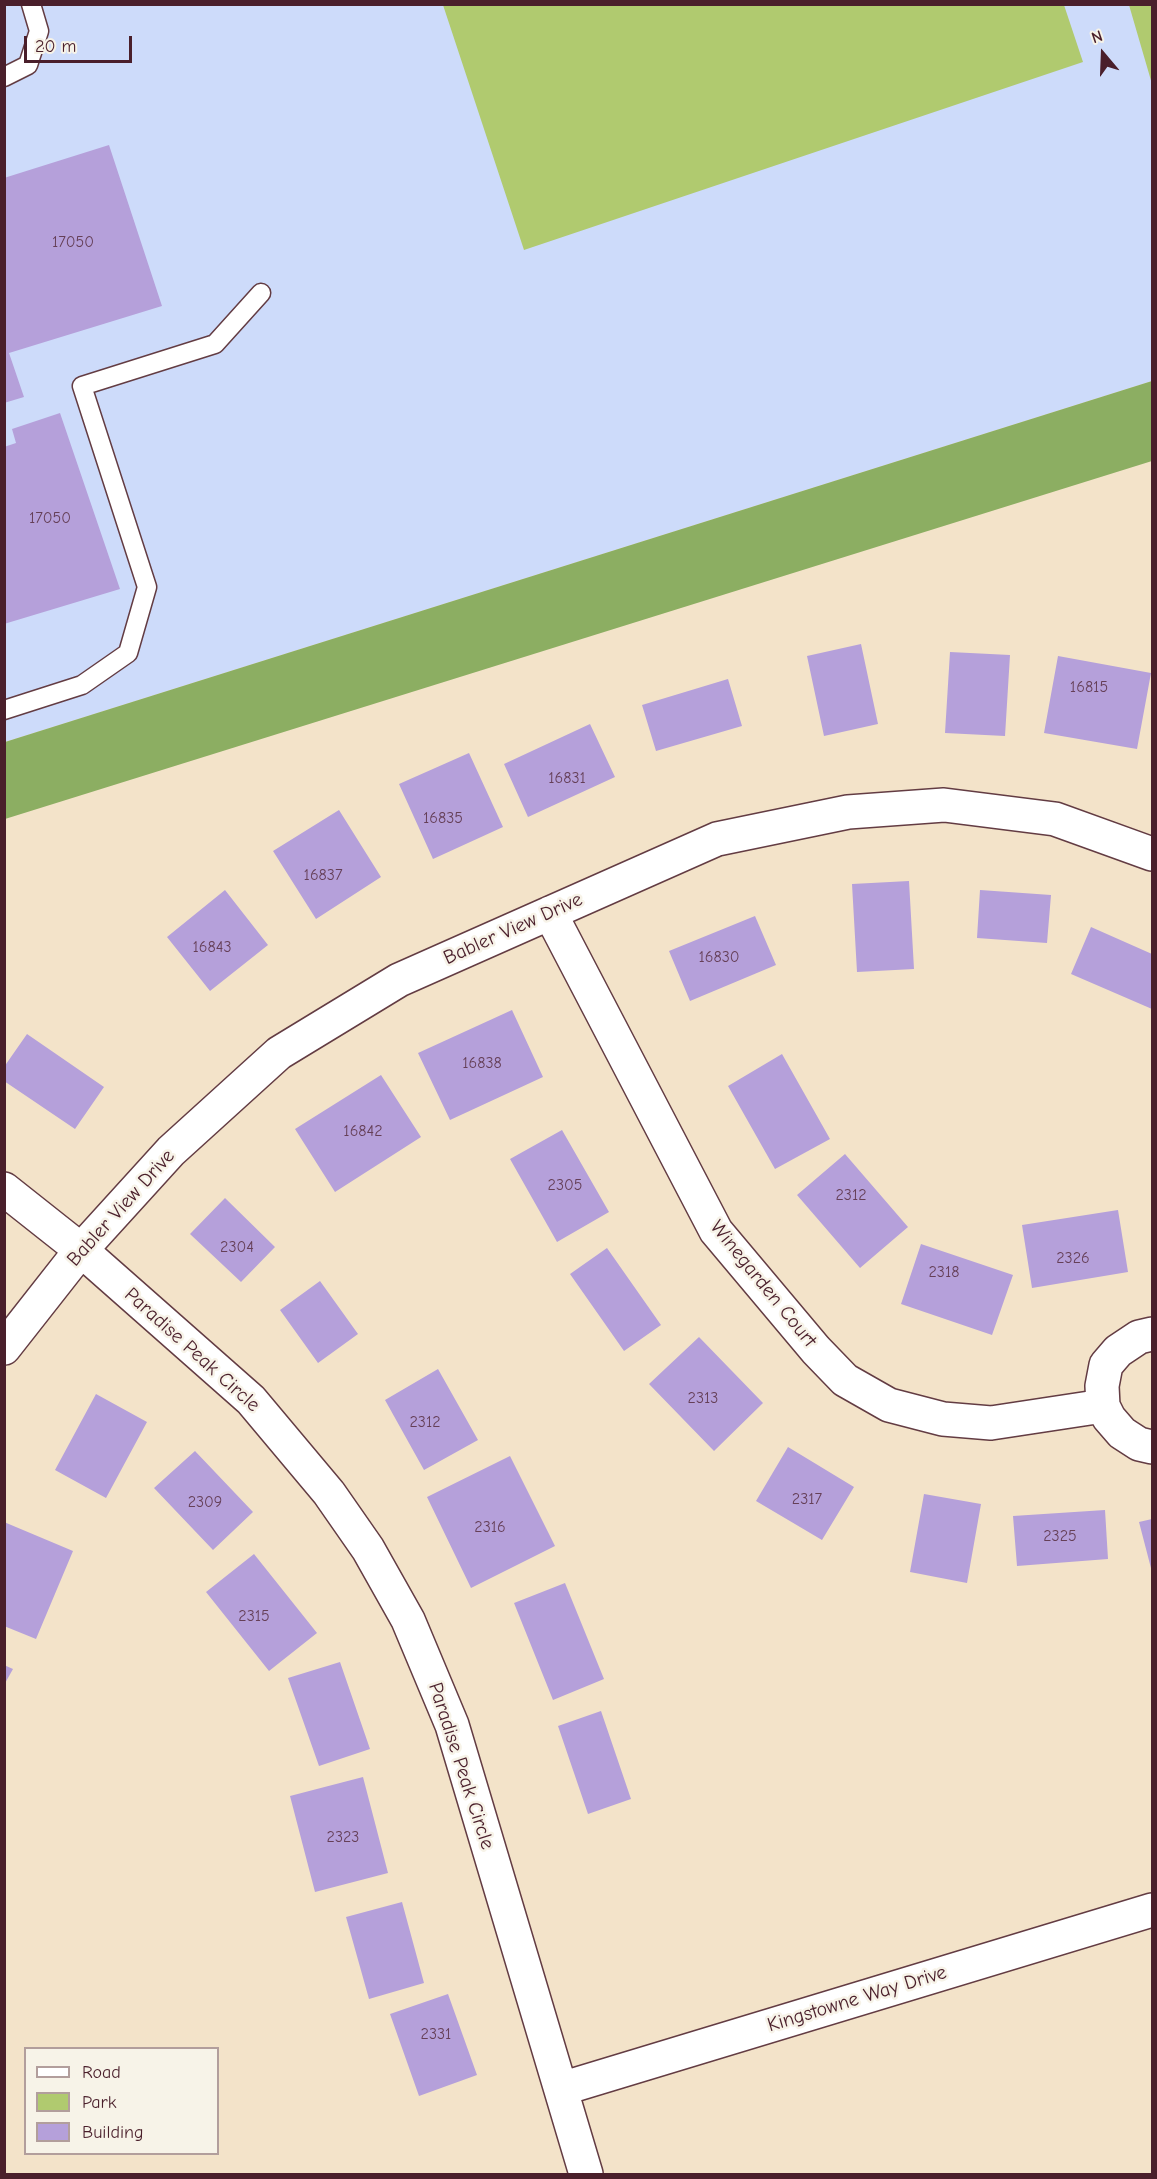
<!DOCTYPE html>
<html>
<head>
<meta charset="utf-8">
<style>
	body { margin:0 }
	#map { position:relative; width:1157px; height:2179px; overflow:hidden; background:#f3e3c9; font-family:"Comic Neue",sans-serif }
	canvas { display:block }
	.frame { position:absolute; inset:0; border:6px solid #4a1f2b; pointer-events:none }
	.legend { position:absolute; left:24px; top:2047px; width:195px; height:108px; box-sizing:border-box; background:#f7f3e8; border:2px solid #b29e9c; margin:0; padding:8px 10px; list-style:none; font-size:18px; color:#4a1f2b }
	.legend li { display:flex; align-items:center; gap:12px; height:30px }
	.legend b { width:30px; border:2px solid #b29e9c }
	.north { position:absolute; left:1073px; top:24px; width:60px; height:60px; -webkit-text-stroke:4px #f7f3e8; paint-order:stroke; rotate:341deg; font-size:16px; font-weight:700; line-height:24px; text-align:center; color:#4a1f2b }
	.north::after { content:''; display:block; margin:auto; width:21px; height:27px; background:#4a1f2b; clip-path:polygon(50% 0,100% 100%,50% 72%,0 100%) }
	.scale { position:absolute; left:24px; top:36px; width:108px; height:27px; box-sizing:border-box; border:3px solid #4a1f2b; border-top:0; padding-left:8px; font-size:18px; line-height:21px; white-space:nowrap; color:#4a1f2b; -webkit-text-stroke:4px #f7f3e8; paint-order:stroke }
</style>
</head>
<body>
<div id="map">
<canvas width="1157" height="2179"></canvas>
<div class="frame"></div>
<ul class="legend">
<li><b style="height:8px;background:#fff"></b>Road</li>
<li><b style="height:16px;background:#b0ca6f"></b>Park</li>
<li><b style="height:16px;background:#b5a0da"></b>Building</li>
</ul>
<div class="north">N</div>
<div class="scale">20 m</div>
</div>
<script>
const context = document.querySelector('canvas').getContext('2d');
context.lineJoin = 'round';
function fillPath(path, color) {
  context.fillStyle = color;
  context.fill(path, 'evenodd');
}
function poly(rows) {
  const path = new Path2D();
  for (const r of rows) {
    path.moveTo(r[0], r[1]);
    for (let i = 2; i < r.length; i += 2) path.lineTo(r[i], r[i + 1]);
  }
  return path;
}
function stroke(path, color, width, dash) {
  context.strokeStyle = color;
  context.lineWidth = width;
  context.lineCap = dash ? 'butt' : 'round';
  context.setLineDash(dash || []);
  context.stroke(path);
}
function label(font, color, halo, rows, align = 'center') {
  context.font = font + ' "Comic Neue",sans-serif';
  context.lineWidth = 5;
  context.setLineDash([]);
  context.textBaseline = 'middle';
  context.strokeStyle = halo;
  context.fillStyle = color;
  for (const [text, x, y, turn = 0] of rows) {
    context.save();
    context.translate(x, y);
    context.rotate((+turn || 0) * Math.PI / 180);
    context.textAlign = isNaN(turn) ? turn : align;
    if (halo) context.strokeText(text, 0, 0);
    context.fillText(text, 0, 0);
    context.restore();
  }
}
fillPath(poly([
	[5,5,1152,5,1152,381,5,742]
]), '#cddbfa');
fillPath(poly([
	[443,5,1064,5,1083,62,524,250],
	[1129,5,1152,5,1152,84]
]), '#b0ca6f');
fillPath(poly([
	[1152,381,1152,461,5,819,5,742]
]), '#8cae62');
fillPath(poly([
	[109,145,162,306,9,353,24,397,4,403,4,178],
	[60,413,120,589,4,624,4,447,16,443,12,429],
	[861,644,878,724,824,736,807,656],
	[950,652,1010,655,1005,736,945,733],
	[1058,656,1151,673,1137,749,1044,733],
	[728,679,742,726,656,751,642,705],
	[590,724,615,777,528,817,504,764],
	[469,753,503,827,433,859,399,784],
	[339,810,381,877,316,919,273,851],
	[909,881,914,969,857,972,852,884],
	[225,890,268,945,210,991,167,937],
	[980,890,1051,895,1047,943,977,938],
	[755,916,776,965,690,1001,669,951],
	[1091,927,1152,954,1152,1009,1071,974],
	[512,1010,543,1077,450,1120,418,1053],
	[27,1034,104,1087,75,1129,4,1081,4,1067],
	[782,1054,830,1139,775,1169,728,1086],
	[381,1075,421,1137,335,1192,295,1129],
	[562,1130,609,1212,557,1242,510,1159],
	[845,1154,908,1227,860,1268,797,1195],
	[225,1198,275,1247,241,1282,190,1234],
	[1118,1210,1128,1272,1032,1288,1022,1225],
	[921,1244,1013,1275,992,1335,901,1304],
	[607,1248,661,1325,624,1351,570,1274],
	[320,1281,358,1334,318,1363,280,1310],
	[699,1337,763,1403,714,1451,649,1384],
	[438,1369,478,1440,424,1470,385,1400],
	[96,1394,147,1422,106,1498,55,1470],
	[788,1447,854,1487,822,1540,756,1501],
	[195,1451,253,1512,213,1550,154,1488],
	[510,1456,555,1546,471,1588,427,1497],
	[924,1494,981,1504,967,1583,910,1572],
	[1105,1510,1108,1559,1017,1566,1013,1516],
	[1152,1519,1152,1572,1139,1522],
	[4,1522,73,1551,36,1639,4,1626],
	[254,1554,317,1633,269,1671,206,1592],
	[565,1583,604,1679,553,1700,514,1603],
	[340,1662,370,1749,319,1766,288,1678],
	[4,1665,13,1669,4,1685],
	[601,1711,631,1799,588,1814,558,1726],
	[363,1777,388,1873,315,1892,290,1796],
	[402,1902,424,1983,369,1999,346,1917],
	[448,1994,477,2075,419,2096,390,2014]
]), '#b5a0da');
const service = poly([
	[4,77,28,65,39,31,31,4],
	[4,710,82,685,128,653,147,587,82,386,215,344,261,293]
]);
const minor = poly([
	[550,913,716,1231,816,1350,845,1380,889,1405,943,1419,991,1423,1103,1406],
	[4,1189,81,1250,251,1400,329,1493,368,1549,408,1620,452,1725,586,2174],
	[1152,1334,1139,1337,1118,1351,1106,1365,1102,1386,1103,1406,1109,1418,1122,1433,1139,1444,1152,1447],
	[4,1348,81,1250,171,1151,279,1053,399,980,717,839,848,812,944,805,1055,819,1152,854],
	[561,2089,1152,1910]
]);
stroke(service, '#633c43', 21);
stroke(minor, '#633c43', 36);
stroke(service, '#fff', 18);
stroke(minor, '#fff', 33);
label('16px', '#653f57', null, [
	["17050",73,242],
	["17050",50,518],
	["16815",1089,687],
	["16831",567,778],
	["16835",443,818],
	["16837",323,875],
	["16843",212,947],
	["16830",719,957],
	["16838",482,1063],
	["16842",363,1131],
	["2305",565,1185],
	["2312",851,1195],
	["2304",237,1247],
	["2326",1073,1258],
	["2318",944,1272],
	["2313",703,1398],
	["2312",425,1422],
	["2317",807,1499],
	["2309",205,1502],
	["2316",490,1527],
	["2325",1060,1536],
	["2315",254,1616],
	["2323",343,1837],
	["2331",436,2034]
]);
label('20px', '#4a1f2b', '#f7f3e8', [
	["Babler View Drive",513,929,-24],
	["Babler View Drive",121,1208,-48],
	["Winegarden Court",763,1284,51],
	["Paradise Peak Circle",192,1350,42],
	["Paradise Peak Circle",461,1766,72],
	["Kingstowne Way Drive",857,1999,-17]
]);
</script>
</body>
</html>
